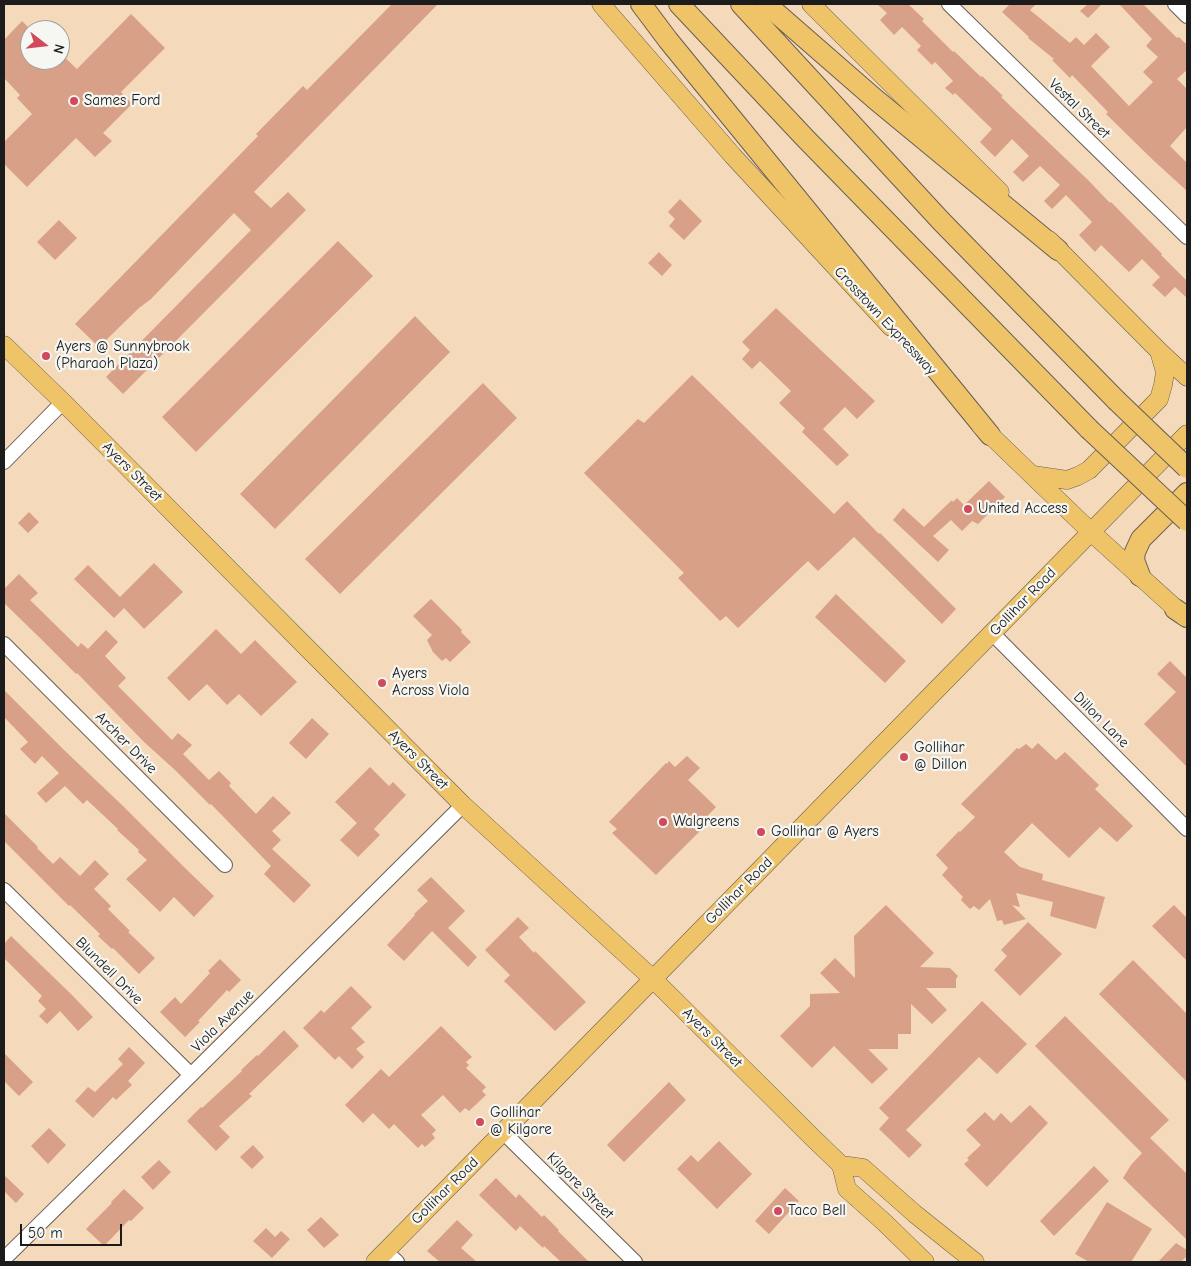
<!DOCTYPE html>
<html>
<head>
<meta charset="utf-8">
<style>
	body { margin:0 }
	#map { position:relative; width:1191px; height:1266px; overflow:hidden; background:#f4d9bb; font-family:"Comic Neue",sans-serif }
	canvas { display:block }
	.frame { position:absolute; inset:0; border:5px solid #1c1c1c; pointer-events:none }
	.north { position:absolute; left:20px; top:20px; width:50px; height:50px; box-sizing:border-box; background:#f6f6f2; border:1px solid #9f9f9c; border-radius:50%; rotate:106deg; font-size:14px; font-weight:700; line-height:20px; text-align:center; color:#1c1c1c }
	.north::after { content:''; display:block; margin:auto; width:18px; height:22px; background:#d1495b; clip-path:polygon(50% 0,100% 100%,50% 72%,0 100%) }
	.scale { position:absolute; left:20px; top:1224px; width:102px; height:22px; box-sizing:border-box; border:2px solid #1c1c1c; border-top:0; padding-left:6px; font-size:15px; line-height:18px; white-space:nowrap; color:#1c1c1c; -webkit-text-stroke:4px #f6f6f2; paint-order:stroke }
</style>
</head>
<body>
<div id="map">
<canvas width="1191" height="1266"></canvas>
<div class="frame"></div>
<div class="north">N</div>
<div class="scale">50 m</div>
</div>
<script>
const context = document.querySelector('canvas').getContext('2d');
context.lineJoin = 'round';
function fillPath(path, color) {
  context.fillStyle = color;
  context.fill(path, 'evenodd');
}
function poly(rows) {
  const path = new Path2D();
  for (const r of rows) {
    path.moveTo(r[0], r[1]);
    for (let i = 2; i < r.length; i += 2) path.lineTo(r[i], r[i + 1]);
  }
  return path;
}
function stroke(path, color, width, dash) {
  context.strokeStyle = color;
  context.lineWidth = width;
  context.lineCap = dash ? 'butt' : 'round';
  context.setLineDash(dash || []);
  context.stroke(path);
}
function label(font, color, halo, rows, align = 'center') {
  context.font = font + ' "Comic Neue",sans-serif';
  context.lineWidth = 4.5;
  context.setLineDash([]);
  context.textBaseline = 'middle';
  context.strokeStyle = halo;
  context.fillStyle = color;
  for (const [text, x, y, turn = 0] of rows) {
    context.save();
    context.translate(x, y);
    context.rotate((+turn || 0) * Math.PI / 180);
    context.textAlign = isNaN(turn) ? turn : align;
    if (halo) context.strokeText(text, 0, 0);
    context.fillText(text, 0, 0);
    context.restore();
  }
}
fillPath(poly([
	[392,4,438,4,254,192,271,208,288,192,306,210,123,394,106,377,251,230,234,213,151,299,139,308,99,347,75,324,258,136,256,134,303,86,307,90],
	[877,4,908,4,924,19,922,21,953,52,954,51,981,77,982,76,1003,96,1001,97,1088,180,1110,203,1111,202,1162,254,1161,255,1187,281,1187,298,1175,287,1165,297,1152,285,1160,277,1142,259,1129,272,1101,245,1095,252,1079,235,1092,222,1066,195,1052,209,1044,201,1060,185,1040,166,1023,182,1013,172,1029,156,1012,139,995,157,980,142,992,129,955,93,953,95,945,88,953,81,935,62,932,65,917,50,921,46,902,27,894,35,880,20,887,13],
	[1010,4,1036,4,1030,10,1070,43,1076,37,1084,45,1096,33,1110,47,1091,66,1129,106,1153,82,1143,72,1158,57,1146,46,1152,39,1119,4,1143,4,1177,38,1179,37,1187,45,1187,70,1177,79,1187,89,1187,127,1170,146,1187,163,1187,191,1153,160,1106,114,1108,112,1072,75,1070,78,1052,60,1054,59,1028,38,1029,37,1002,12],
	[1088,4,1102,4,1088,18,1080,11],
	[131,14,165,48,121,92,132,104,103,133,112,141,95,157,76,138,27,187,4,164,4,142,32,114,17,98,20,95,4,78,4,40,22,21,30,29,30,60,60,60,60,55,61,54,77,69],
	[680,199,702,221,684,240,669,226,675,219,668,212],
	[59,220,77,238,55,260,37,242],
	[338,241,373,276,196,452,162,417],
	[659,252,672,265,662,276,648,263],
	[776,308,875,401,857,419,845,407,823,429,849,455,837,466,802,432,805,428,779,403,791,391,760,361,752,369,742,359,750,350,742,342],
	[415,316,450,352,275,529,240,494],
	[692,375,834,514,847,501,879,534,880,533,956,609,942,624,854,537,818,571,808,561,738,628,726,616,720,621,678,578,684,573,584,473,638,419,644,423],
	[483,383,517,418,340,594,305,559],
	[989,481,1005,497,978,524,972,521,962,531,951,520,933,536,949,550,938,562,893,520,903,508,924,527,952,500,953,502,957,498,964,505],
	[29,512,39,522,28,533,18,523],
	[154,563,183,592,144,629,124,608,114,618,74,579,88,565,120,597],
	[19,574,38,593,30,600,78,647,81,643,88,649,106,630,118,642,105,656,126,678,118,686,172,740,178,733,192,745,183,754,209,780,219,771,231,783,229,786,256,814,273,796,291,813,272,831,281,840,272,849,311,885,294,903,264,874,271,866,211,804,210,805,175,770,144,742,77,673,76,674,40,638,4,603,4,589],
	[836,594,906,661,885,683,815,617],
	[431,599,462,630,461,632,471,642,450,662,446,658,442,661,433,652,427,640,432,635,413,616],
	[216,629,241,654,255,640,297,682,261,716,239,694,227,705,207,684,189,701,167,678],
	[1170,661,1187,678,1187,767,1144,724,1176,692,1157,674],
	[4,690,64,750,123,806,186,869,214,896,194,917,174,897,160,912,126,879,147,860,138,852,139,850,117,830,118,829,87,800,83,804,65,786,46,803,37,793,59,773,42,756,35,764,20,749,28,742,4,717],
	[312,718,329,734,306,759,289,743],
	[1038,743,1056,760,1065,752,1099,785,1095,789,1133,826,1117,842,1100,827,1069,858,1032,823,1004,852,1020,867,1043,874,1042,880,1105,897,1096,929,1050,916,1053,902,1016,893,1020,907,1012,905,1026,919,1004,925,1002,920,997,921,990,899,979,910,974,906,970,909,961,900,963,897,942,875,948,868,936,855,959,831,960,832,975,817,961,804,1017,748,1019,749,1026,744,1032,749],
	[687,756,700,768,688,780,716,807,697,827,700,831,656,875,612,833,617,829,609,822,666,763,667,764,669,761,675,767],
	[370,767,389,786,393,782,406,795,374,829,380,835,358,857,340,840,357,823,335,802],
	[4,813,38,847,37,848,53,864,60,857,80,876,95,860,109,874,94,889,111,906,108,909,130,931,128,932,155,958,139,974,113,948,112,949,98,936,100,934,70,905,69,906,4,841],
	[431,877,465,911,448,928,477,957,468,967,432,931,404,961,387,945,415,915,414,914,428,901,417,890],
	[886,905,934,953,920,967,950,968,958,976,956,979,956,988,926,988,947,1010,932,1024,911,1004,911,1034,898,1034,898,1049,868,1049,888,1069,872,1084,834,1046,812,1068,780,1036,810,1006,810,994,840,993,820,973,835,958,855,978,854,936],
	[1174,905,1187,918,1187,961,1152,926],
	[518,917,529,928,519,937,534,953,535,951,586,1002,555,1031,504,981,510,975,485,950],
	[1028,922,1062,954,1020,996,994,970,1007,956,1001,950],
	[11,936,72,995,93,1017,78,1031,60,1011,47,1024,39,1016,46,1009,38,1001,42,996,4,958,4,944],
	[220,959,241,980,229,992,227,990,198,1021,200,1022,185,1037,160,1012,175,997,181,1004,210,973,208,971],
	[1133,960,1187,1014,1187,1082,1099,994],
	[351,986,372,1007,351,1028,365,1042,356,1049,364,1057,352,1069,339,1056,335,1060,303,1028,321,1010,324,1013],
	[982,1001,1027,1044,997,1074,979,1057,906,1130,922,1145,909,1158,879,1129,889,1118,879,1108],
	[1065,1016,1169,1120,1150,1138,1187,1174,1187,1240,1123,1178,1131,1165,1142,1153,1035,1046],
	[441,1026,472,1057,466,1062,469,1065,466,1068,486,1087,482,1091,486,1095,469,1111,465,1108,460,1113,443,1095,421,1115,436,1130,432,1134,435,1138,425,1147,422,1144,418,1148,394,1124,389,1129,373,1113,363,1123,345,1105,381,1069,389,1077],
	[284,1030,299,1046,249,1094,252,1096,219,1126,230,1137,216,1151,187,1121,201,1107,202,1108,242,1071,241,1070,257,1055,258,1056],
	[129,1047,145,1063,128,1081,132,1085,116,1100,113,1097,93,1118,75,1101,88,1087,95,1092,123,1064,118,1059],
	[4,1053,33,1082,19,1096,4,1081],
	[669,1082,686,1100,624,1162,607,1145],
	[1030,1105,1048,1123,987,1187,964,1164,969,1160,967,1158,981,1145,966,1130,985,1112,994,1121,1001,1113,1011,1123],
	[49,1128,66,1145,48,1164,31,1146],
	[719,1141,752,1174,717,1209,677,1169,691,1155,698,1162],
	[253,1145,264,1157,252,1169,240,1157],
	[159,1160,171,1172,153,1190,141,1177],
	[1094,1166,1109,1181,1054,1236,1040,1221],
	[4,1175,24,1194,16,1203,4,1191],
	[496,1178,516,1198,519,1194,542,1217,544,1215,559,1230,558,1231,589,1262,561,1262,544,1246,543,1248,520,1226,516,1231,479,1195],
	[785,1188,799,1201,769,1234,755,1221],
	[124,1189,144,1208,131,1221,129,1220,104,1246,86,1229,112,1203,111,1202],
	[1107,1202,1152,1229,1131,1262,1089,1262,1075,1254],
	[321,1217,339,1235,324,1248,307,1230],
	[457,1220,473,1235,461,1248,477,1262,440,1262,427,1251],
	[266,1228,275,1237,281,1231,290,1239,272,1258,253,1241],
	[1176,1243,1187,1250,1187,1256,1181,1262,1158,1262]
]), '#d8a087');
const minor = poly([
	[949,4,1187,237],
	[1175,4,1187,16],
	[4,462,63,402],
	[993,634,1187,829],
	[4,644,225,865],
	[4,890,191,1075],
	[503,1132,635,1262],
	[385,1251,397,1262],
	[4,1259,191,1075,463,805]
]);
const major = poly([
	[601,4,733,156,891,327],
	[811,4,1000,192],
	[1049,240,1159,351,1187,377],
	[4,345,63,402,463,805,653,979,813,1138,841,1165,847,1189,884,1222,925,1262],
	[981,426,1091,532,1185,617],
	[1033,475,1067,480,1078,476,1089,470,1159,399,1163,385,1165,372,1159,351],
	[841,1165,863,1168,915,1214,975,1262],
	[375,1262,503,1132,1187,434]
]);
const highway = poly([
	[641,4,668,40,990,435],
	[679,4,805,138,1089,429],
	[741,4,941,221,1116,400],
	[766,4,875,99,1058,250],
	[1140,576,1134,560,1135,552,1141,539,1187,493],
	[1175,609,1187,617]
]);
stroke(minor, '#685e54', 16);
stroke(major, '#685e54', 19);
stroke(highway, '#685e54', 22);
stroke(minor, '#fff', 14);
stroke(major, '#efc469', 18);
stroke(highway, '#efc469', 20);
const highwayBridge = poly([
	[1116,400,1187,468],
	[1089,429,1187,521]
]);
stroke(highwayBridge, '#685e54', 22, []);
stroke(highwayBridge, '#efc469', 20);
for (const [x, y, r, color] of [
	[74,101,5,"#d1495b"],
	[46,356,5,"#d1495b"],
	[968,509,5,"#d1495b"],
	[382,683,5,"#d1495b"],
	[904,757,5,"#d1495b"],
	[663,822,5,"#d1495b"],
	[761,832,5,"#d1495b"],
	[480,1122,5,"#d1495b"],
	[778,1211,5,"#d1495b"]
]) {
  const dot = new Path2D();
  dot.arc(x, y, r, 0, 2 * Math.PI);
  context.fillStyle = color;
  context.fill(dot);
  stroke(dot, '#f6f6f2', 2);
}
label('15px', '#1c1c1c', '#f6f6f2', [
	["Sames Ford",84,101],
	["Ayers @ Sunnybrook",56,347],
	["(Pharaoh Plaza)",56,364],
	["United Access",978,509],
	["Ayers",392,674],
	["Across Viola",392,691],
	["Gollihar",914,748],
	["@ Dillon",914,765],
	["Walgreens",673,822],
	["Gollihar @ Ayers",771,832],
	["Gollihar",490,1113],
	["@ Kilgore",490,1130],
	["Taco Bell",788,1211]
], 'left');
label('15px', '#1c1c1c', '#f6f6f2', [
	["Vestal Street",1079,109,44],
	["Crosstown Expressway",885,321,47],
	["Ayers Street",132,472,45],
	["Gollihar Road",1023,602,-46],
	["Dillon Lane",1101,720,45],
	["Archer Drive",126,743,45],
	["Ayers Street",418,760,45],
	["Gollihar Road",739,891,-45],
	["Blundell Drive",109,971,45],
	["Viola Avenue",223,1021,-45],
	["Ayers Street",712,1038,45],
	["Kilgore Street",580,1186,45],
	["Gollihar Road",445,1191,-45]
]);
</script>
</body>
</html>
